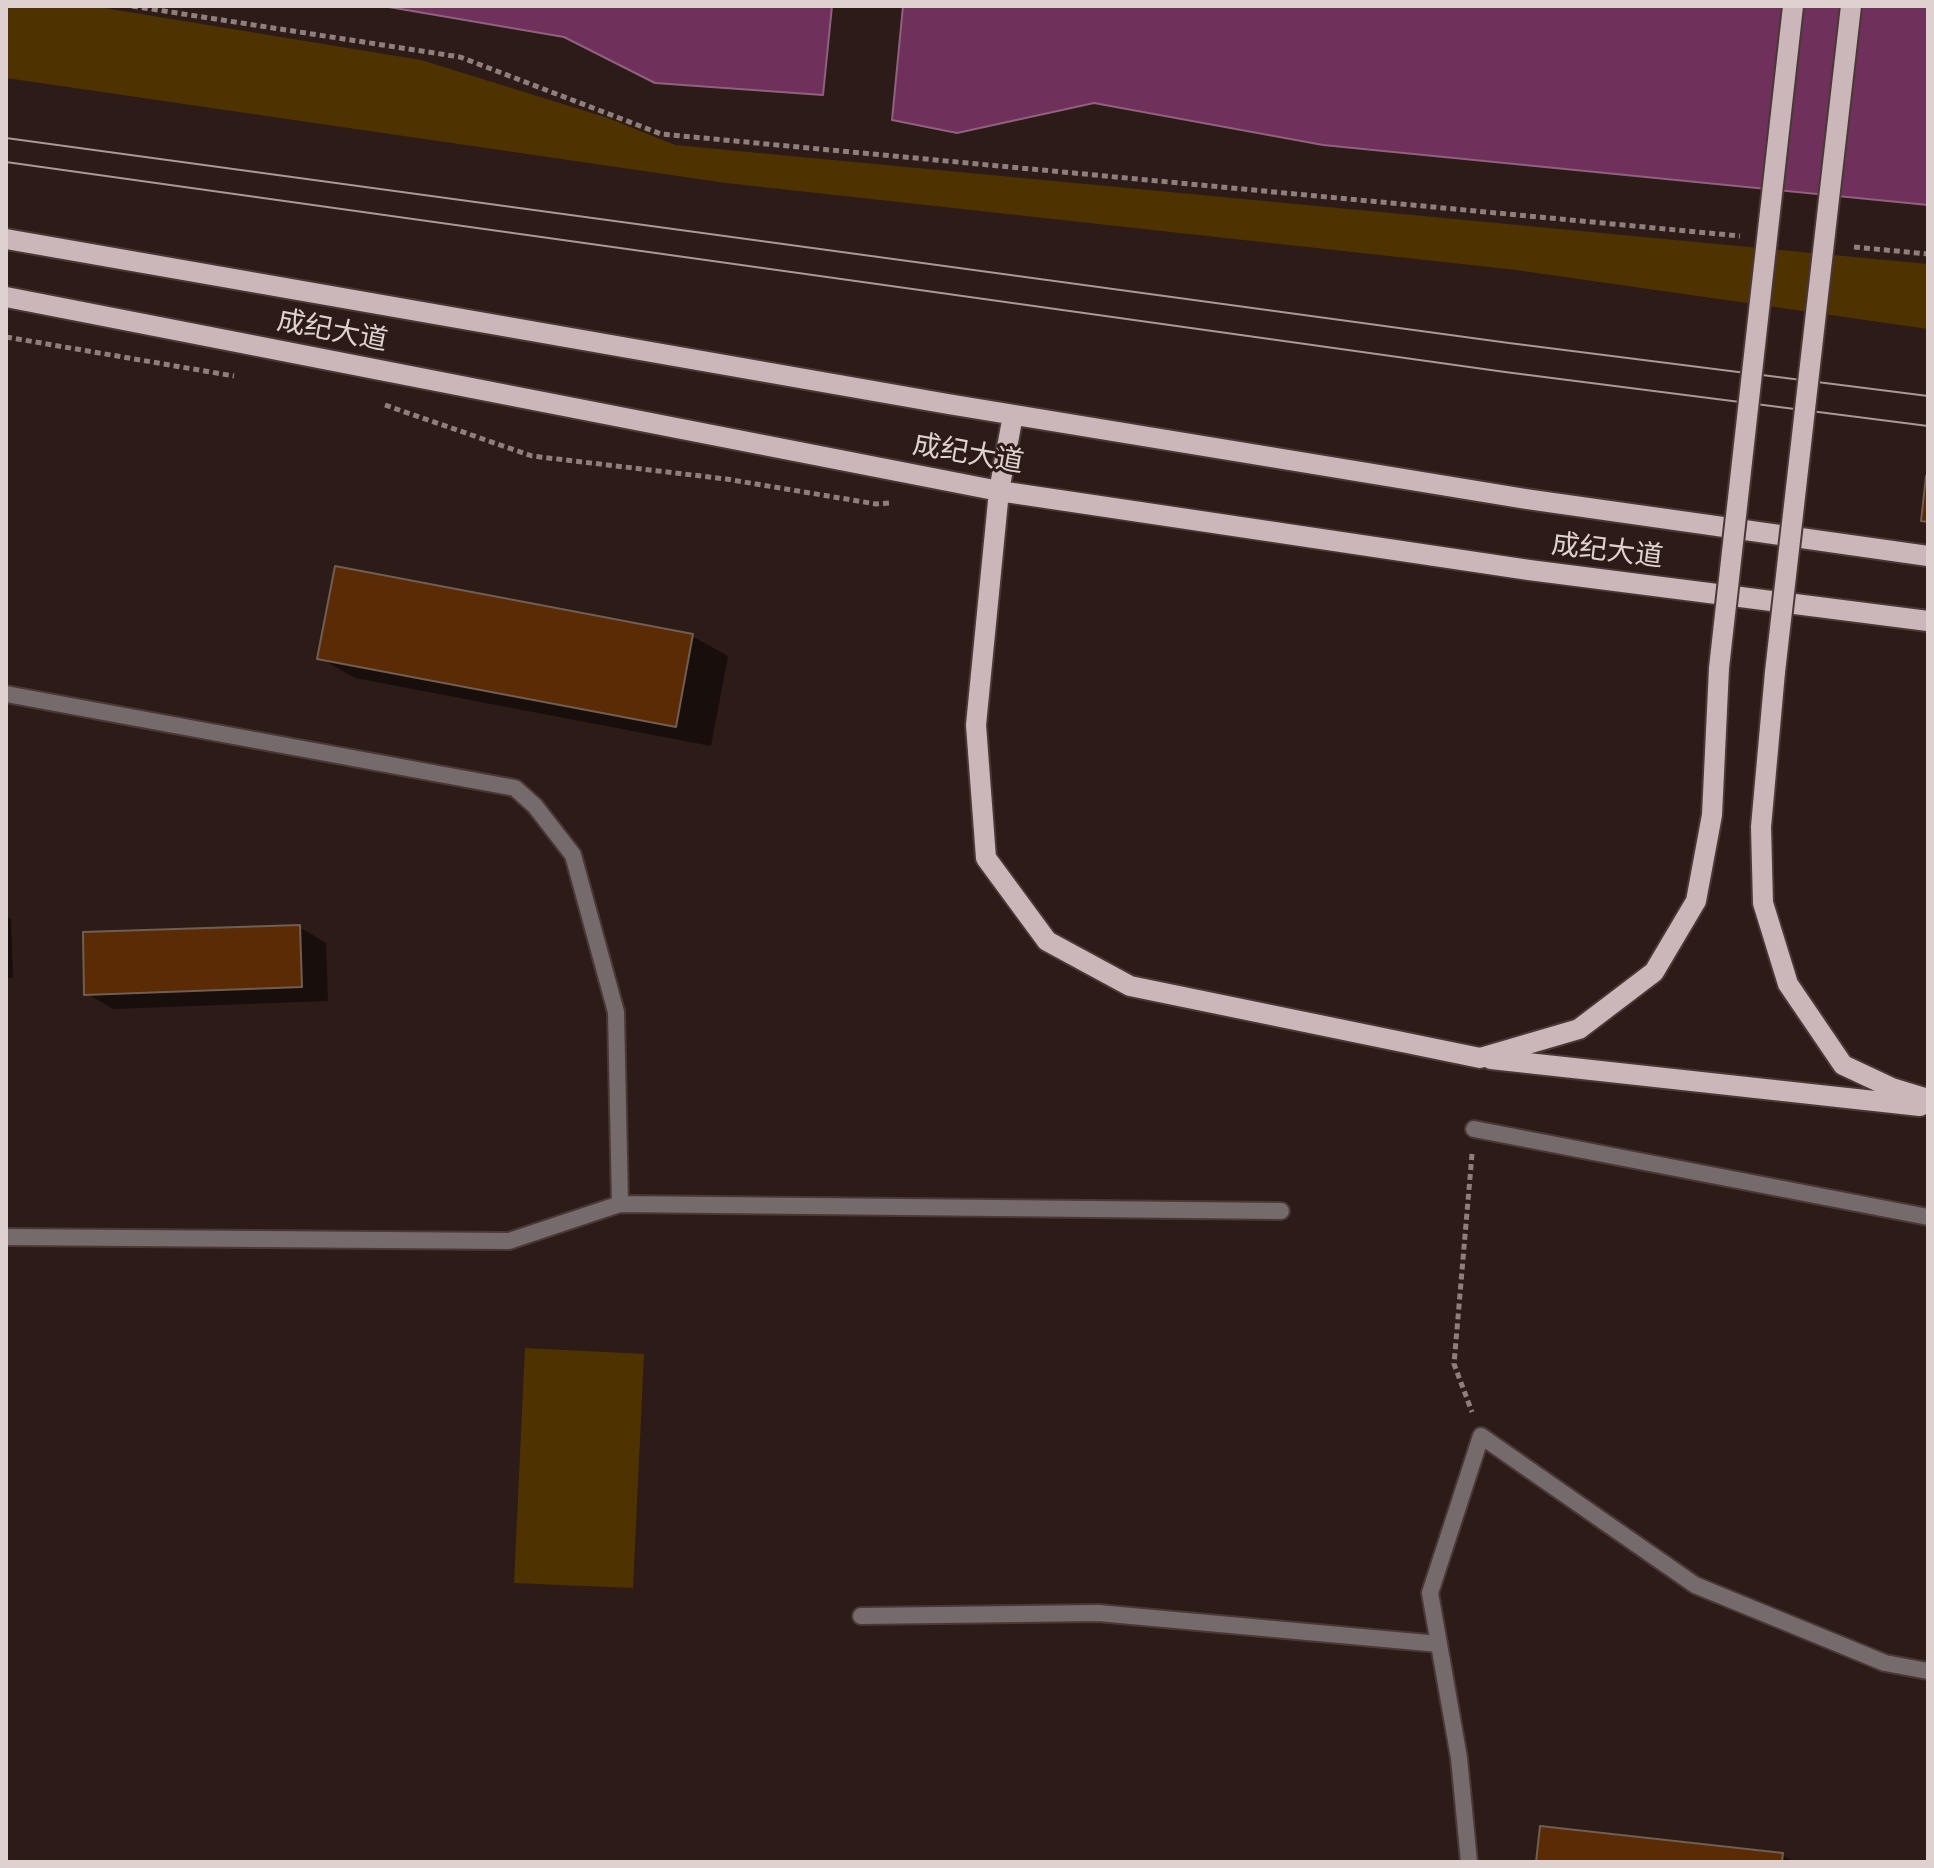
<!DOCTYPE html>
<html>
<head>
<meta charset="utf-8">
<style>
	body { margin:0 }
	#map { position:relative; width:1934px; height:1868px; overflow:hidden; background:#2d1b18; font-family:"Varela Round",sans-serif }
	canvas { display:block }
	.frame { position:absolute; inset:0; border:8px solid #ded1cf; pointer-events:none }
</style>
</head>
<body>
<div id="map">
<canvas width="1934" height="1868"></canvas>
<div class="frame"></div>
</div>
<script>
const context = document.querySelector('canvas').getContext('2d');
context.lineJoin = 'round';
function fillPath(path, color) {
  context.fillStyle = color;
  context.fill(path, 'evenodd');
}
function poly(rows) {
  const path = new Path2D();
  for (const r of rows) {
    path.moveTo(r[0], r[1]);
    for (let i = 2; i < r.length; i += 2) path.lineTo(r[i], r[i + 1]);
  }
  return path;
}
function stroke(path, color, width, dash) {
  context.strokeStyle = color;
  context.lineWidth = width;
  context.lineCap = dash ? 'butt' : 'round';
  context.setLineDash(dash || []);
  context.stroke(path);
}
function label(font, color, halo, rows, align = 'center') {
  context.font = font + ' "Varela Round","Noto Sans SC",sans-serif';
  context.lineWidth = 6;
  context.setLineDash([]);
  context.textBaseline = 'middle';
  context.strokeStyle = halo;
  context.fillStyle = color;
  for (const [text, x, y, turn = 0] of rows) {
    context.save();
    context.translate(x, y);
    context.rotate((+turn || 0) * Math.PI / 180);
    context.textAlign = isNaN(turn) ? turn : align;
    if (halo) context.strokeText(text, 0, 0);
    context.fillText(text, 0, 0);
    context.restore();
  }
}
fillPath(poly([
	[6,6,92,6,421,60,608,118,675,145,1928,264,1928,329,1516,270,726,183,6,78],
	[525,1348,644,1354,633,1588,514,1583]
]), '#4e3300');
const water = poly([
	[383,6,832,6,823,95,655,83,564,37,383,6],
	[903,6,1928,6,1928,205,1323,145,1094,103,957,133,892,120,903,6]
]);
fillPath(water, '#6f315c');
stroke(water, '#90617e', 2);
fillPath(poly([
	[692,636,728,656,711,746,355,678,320,658],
	[6,916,11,919,13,978,6,978],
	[299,927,326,943,328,1001,113,1009,86,993],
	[1782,1855,1794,1862,1538,1862]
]), '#0007');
const building = poly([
	[1926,476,1928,476,1928,522,1921,521,1926,476],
	[335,566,693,634,676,727,317,659,335,566],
	[300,925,302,987,84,995,83,932,300,925],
	[1540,1826,1783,1853,1782,1862,1536,1862,1540,1826]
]);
fillPath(building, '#5a2b04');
stroke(building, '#705e53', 2);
const lane = poly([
	[861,1616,1098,1613,1439,1644]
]);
const street = poly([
	[6,694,515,788,535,806,573,855,616,1012,620,1204],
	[1474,1129,1928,1217],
	[6,1237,509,1241,620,1204,1281,1211],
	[1469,1862,1459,1758,1430,1593,1481,1436,1695,1585,1885,1663,1928,1671]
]);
const primary = poly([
	[6,239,948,404,1526,499,1928,556],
	[6,297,999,491,1529,570,1928,621],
	[1013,415,999,491,976,725,986,858,1047,941,1130,986,1480,1058,1579,1029,1654,972,1696,901,1712,815,1719,668],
	[1775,672,1761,827,1763,903,1788,984,1843,1065,1892,1088,1928,1099],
	[1491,1059,1920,1106]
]);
stroke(lane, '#493835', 20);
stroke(street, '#493835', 20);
stroke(primary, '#493835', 24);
stroke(poly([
	[132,6,460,57,661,134,1740,236],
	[1854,247,1928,254],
	[6,337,234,376],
	[385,405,532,456,726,479,876,504,890,503],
	[1472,1154,1454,1364,1472,1412]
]), '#8e7f7d', 5, [6, 4]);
stroke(lane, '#756a6c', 16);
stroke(street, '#756a6c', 16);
stroke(primary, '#cbb6ba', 20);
stroke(poly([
	[6,138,1509,343,1928,396],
	[6,162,1505,372,1928,426]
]), '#a79996', 2);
const primaryBridge = poly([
	[1719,668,1793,6],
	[1775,672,1851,6]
]);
stroke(primaryBridge, '#493835', 24, []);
stroke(primaryBridge, '#cbb6ba', 20);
label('28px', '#ded1cf', '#2d1b18', [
	["成纪大道",332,332,11],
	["成纪大道",968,455,10],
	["成纪大道",1607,552,7]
]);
</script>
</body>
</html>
